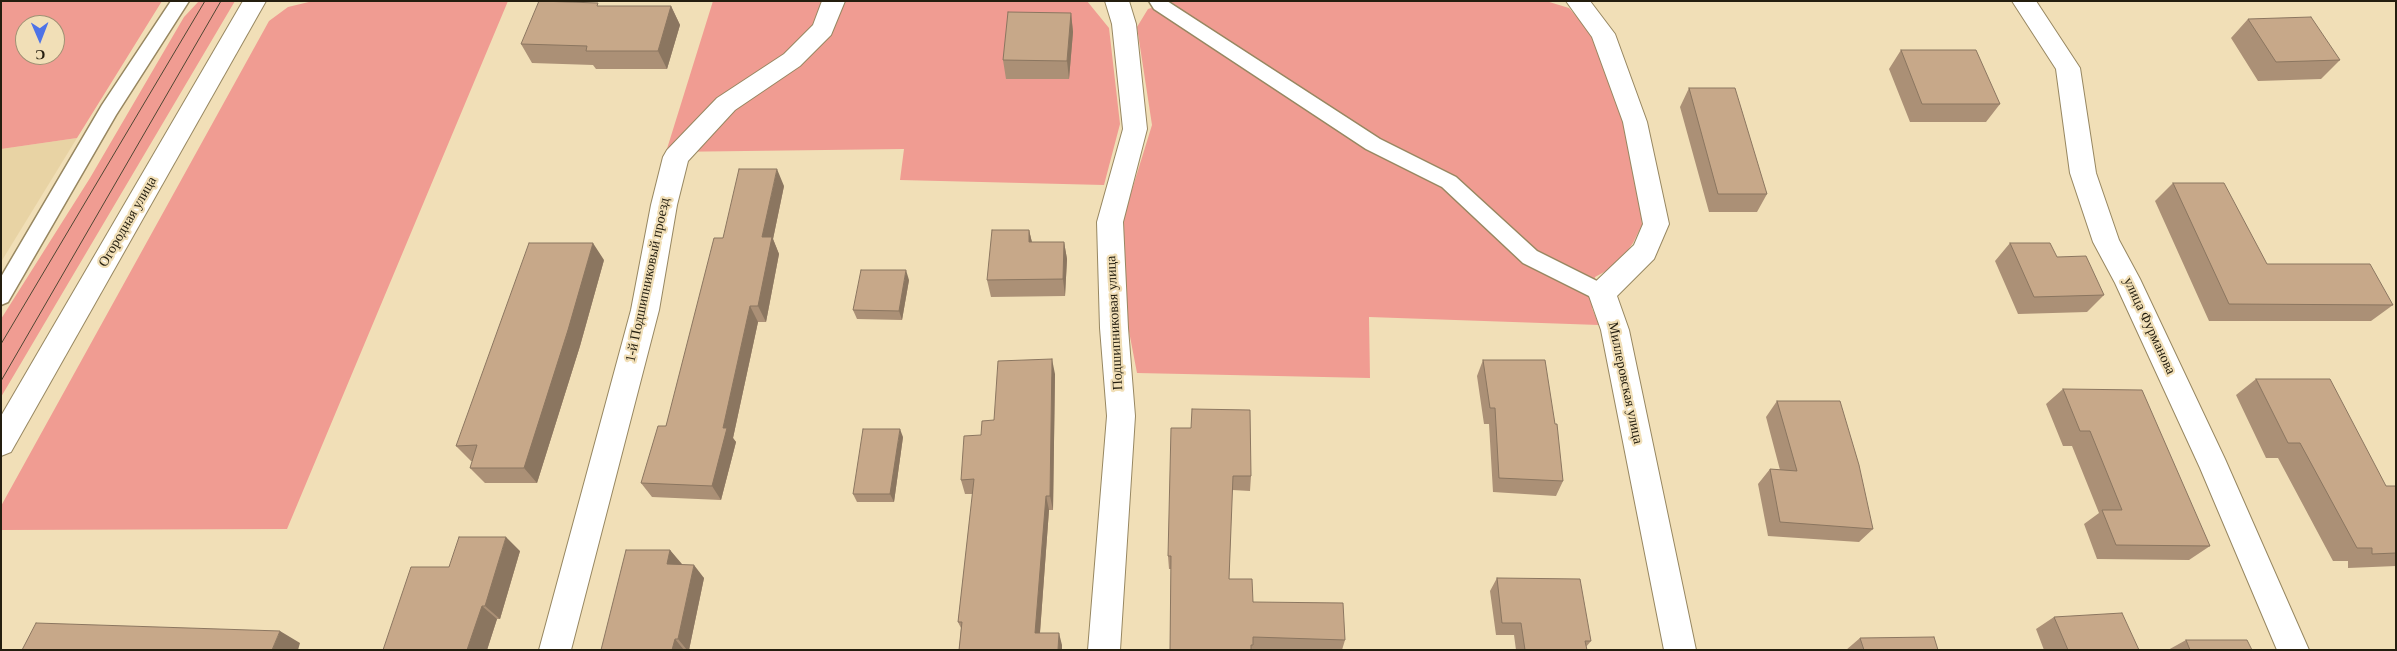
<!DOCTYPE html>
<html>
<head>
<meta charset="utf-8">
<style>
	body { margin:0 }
	#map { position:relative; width:2397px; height:651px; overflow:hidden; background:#f1dfb7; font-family:"Times New Roman",serif }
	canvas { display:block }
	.frame { position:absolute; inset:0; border:2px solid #241e0f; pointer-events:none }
	.north { position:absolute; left:15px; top:15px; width:50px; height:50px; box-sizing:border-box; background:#f1dfb7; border:1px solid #9f9274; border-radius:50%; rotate:179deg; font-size:14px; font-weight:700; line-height:20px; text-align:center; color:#241e0f }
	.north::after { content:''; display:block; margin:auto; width:18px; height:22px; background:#4e73e7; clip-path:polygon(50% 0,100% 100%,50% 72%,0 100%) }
</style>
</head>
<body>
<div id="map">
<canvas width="2397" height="651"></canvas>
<div class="frame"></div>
<div class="north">С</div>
</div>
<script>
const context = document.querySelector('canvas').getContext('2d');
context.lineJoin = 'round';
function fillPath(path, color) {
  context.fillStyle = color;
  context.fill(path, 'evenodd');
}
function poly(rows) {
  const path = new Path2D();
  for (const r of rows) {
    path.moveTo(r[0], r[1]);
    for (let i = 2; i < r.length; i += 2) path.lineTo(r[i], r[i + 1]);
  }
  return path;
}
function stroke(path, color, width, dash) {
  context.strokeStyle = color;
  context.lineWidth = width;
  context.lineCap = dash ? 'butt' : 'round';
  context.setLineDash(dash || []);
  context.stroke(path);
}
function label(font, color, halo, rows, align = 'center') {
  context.font = font + ' "Times New Roman",serif';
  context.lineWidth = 4.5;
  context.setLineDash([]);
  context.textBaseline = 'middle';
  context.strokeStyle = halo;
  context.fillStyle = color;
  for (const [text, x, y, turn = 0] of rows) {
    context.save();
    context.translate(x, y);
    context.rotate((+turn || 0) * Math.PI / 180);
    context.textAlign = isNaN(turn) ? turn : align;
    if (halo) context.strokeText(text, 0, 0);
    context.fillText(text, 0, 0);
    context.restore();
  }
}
fillPath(poly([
	[77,138,1,262,1,149]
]), '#e8d3a4');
fillPath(poly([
	[1,1,162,1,77,138,1,149],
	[25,25,55,25,55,55,25,55],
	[199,1,235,1,1,397,1,319,90,178,184,17],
	[313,1,508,1,287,529,1,530,1,506,269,21,288,7],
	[713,1,1087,1,1109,28,1120,124,1104,185,900,180,904,149,666,152],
	[1173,1,1546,1,1569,8,1593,35,1626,122,1639,190,1642,225,1633,243,1617,265,1595,277,1592,308,1599,325,1369,317,1370,378,1137,373,1127,321,1122,222,1152,125,1137,27,1148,9]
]), '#f09c92');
const lane = poly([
	[171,1,189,1,116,115,8,302,1,305,1,277,102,105,171,1],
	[1149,1,1167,1,1380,139,1456,177,1537,251,1609,287,1612,293,1609,299,1602,302,1595,299,1523,263,1442,187,1366,149,1154,9,1149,1]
]);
const street = poly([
	[822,1,845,1,831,35,800,66,735,110,688,161,677,205,659,310,571,650,539,650,631,310,651,205,663,157,667,150,717,98,784,54,813,25,822,1],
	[1105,1,1129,1,1136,24,1147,129,1123,222,1128,328,1135,416,1120,650,1088,650,1107,416,1100,328,1097,222,1123,129,1112,24,1105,1],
	[1566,1,1590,1,1615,34,1647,122,1669,224,1654,259,1617,296,1629,330,1696,650,1664,650,1601,330,1588,293,1592,285,1634,245,1643,224,1623,122,1592,37,1566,1],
	[2012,1,2036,1,2080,68,2096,173,2119,240,2140,279,2225,459,2309,650,2277,650,2200,468,2115,283,2093,242,2070,173,2056,69,2012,1]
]);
const secondary = poly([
	[243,1,266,1,11,452,1,456,1,416,243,1]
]);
stroke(lane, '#978761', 3);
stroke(street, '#978761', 2);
stroke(secondary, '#978761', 2);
fillPath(lane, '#fff');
fillPath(street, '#fff');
fillPath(secondary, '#fff');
stroke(poly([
	[1,344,205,1],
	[1,381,221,1]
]), '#4e4632', 1);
fillPath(poly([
	[600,6,671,6,680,25,667,69,596,69,593,65,532,63,521,44],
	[1071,13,1073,32,1069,79,1006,79,1003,60],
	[2248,19,2340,60,2321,79,2258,81,2231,38],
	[1901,50,2000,104,1986,122,1910,122,1889,69],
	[1689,88,1767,194,1757,212,1709,212,1680,107],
	[2173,183,2267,264,2393,305,2371,321,2209,321,2155,201],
	[784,186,773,239,779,254,766,322,758,322,733,438,736,442,721,500,652,497,641,483,666,426,723,238],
	[1029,230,1032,242,1064,242,1067,259,1065,296,991,297,987,280],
	[2010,243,2104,295,2087,312,2018,314,1995,261],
	[604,260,580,346,537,483,485,483,470,468,473,461,471,461,456,446],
	[909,280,902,320,857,319,853,310],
	[1483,360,1563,481,1556,496,1493,492,1489,424,1484,424,1477,376],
	[1055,374,1053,510,1049,510,1040,633,1062,645,1062,650,959,650,961,628,958,622,973,494,965,494,961,480,981,435,994,420],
	[2256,379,2386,486,2396,486,2396,566,2348,568,2348,561,2333,561,2278,458,2266,458,2236,395],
	[2063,389,2210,546,2189,560,2097,559,2084,524,2099,513,2072,446,2063,446,2046,404],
	[1777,401,1873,529,1859,542,1768,536,1758,484,1770,469,1780,470,1766,417],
	[1191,428,1251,476,1250,491,1232,490,1229,579,1253,602,1345,640,1342,650,1253,649,1253,650,1170,650,1171,569,1169,569,1168,556],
	[903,437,894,502,857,502,853,494],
	[670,550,681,565,704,578,689,650,601,650],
	[520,551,500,619,497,619,487,650,383,650,449,567],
	[1497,578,1591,641,1586,647,1587,650,1516,650,1514,635,1496,635,1490,591],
	[2054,617,2139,650,2044,650,2036,629],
	[1860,638,1938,650,1846,650],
	[2186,640,2252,650,2168,650]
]), '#ab9076');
fillPath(poly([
	[671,6,680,25,667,69,658,51],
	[1071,13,1073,32,1069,79,1067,61],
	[777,169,784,186,773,239,779,254,766,322,758,306,762,237],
	[1029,230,1033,247,1029,242],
	[1064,242,1067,259,1065,296,1063,279],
	[593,243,604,260,580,346,537,483,524,468],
	[906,270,909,280,902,320,899,311],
	[750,306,758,322,733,438,736,442,721,500,712,486,723,428],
	[1052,359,1055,374,1053,510,1050,496],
	[900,429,903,437,894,502,890,494],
	[1046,496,1049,510,1039,645,1035,633],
	[506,537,520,551,500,619,485,606],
	[670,550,682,564,679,578,667,564],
	[694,565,704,578,689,650,687,650,678,639],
	[482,606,497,619,487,650,467,650],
	[280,631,300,643,298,650,272,650],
	[1059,633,1062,645,1062,650,1058,650],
	[675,639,684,650,672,650]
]), '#8b7660');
const building = poly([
	[539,1,598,3,597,6,671,6,658,51,586,51,587,46,521,44,539,1],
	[1008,12,1071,13,1067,61,1003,60,1008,12],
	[2311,17,2340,60,2276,62,2248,19,2311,17],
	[1901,50,1976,50,2000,104,1922,104,1901,50],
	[1689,88,1735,88,1767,194,1718,194,1689,88],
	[739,169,777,169,762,237,772,237,758,306,750,306,723,428,727,428,712,486,641,483,658,426,666,426,714,238,723,238,739,169],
	[2173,183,2224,183,2267,264,2370,264,2393,305,2229,304,2173,183],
	[992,230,1029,230,1029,242,1064,242,1063,279,987,280,992,230],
	[529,243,593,243,568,330,524,468,470,468,477,445,456,446,529,243],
	[2010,243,2050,243,2057,257,2086,256,2104,295,2034,297,2010,243],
	[861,270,906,270,899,311,853,310,861,270],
	[1052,359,1050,496,1046,496,1035,633,1059,633,1058,650,959,650,962,622,958,622,974,479,961,480,964,436,981,435,982,421,994,420,998,361,1052,359],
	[1483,360,1545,360,1555,424,1557,424,1563,481,1499,478,1495,408,1490,408,1483,360],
	[2256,379,2330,379,2386,486,2396,486,2396,553,2372,554,2372,548,2357,548,2300,443,2288,443,2256,379],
	[2063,389,2142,390,2210,546,2116,545,2102,510,2122,510,2090,431,2080,431,2063,389],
	[1777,401,1840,401,1859,465,1873,529,1780,522,1770,469,1797,471,1777,401],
	[1192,409,1250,410,1251,476,1233,476,1229,579,1252,579,1253,602,1343,603,1345,640,1253,637,1253,645,1251,645,1251,650,1170,650,1171,556,1168,556,1171,428,1191,428,1192,409],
	[863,429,900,429,890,494,853,494,863,429],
	[459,537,506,537,485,606,482,606,467,650,383,650,411,567,449,567,459,537],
	[626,550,670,550,667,564,694,565,678,639,675,639,672,650,601,650,626,550],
	[1497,578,1580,579,1591,641,1585,641,1587,650,1525,650,1521,623,1502,623,1497,578],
	[2122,613,2139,650,2068,650,2054,617,2122,613],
	[36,623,280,631,272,650,22,650,36,623],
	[1934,637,1938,650,1864,650,1860,638,1934,637],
	[2186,640,2247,640,2252,650,2190,650,2186,640]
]);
fillPath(building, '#c7a889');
stroke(building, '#8b7660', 1);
label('14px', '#241e0f', '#f1dfb7', [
	["Огородная улица",128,222,-60],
	["1-й Подшипниковый проезд",648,280,-78],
	["Подшипниковая улица",1115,323,-93],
	["улица Фурманова",2149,326,65],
	["Миллеровская улица",1625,383,78]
]);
</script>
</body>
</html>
